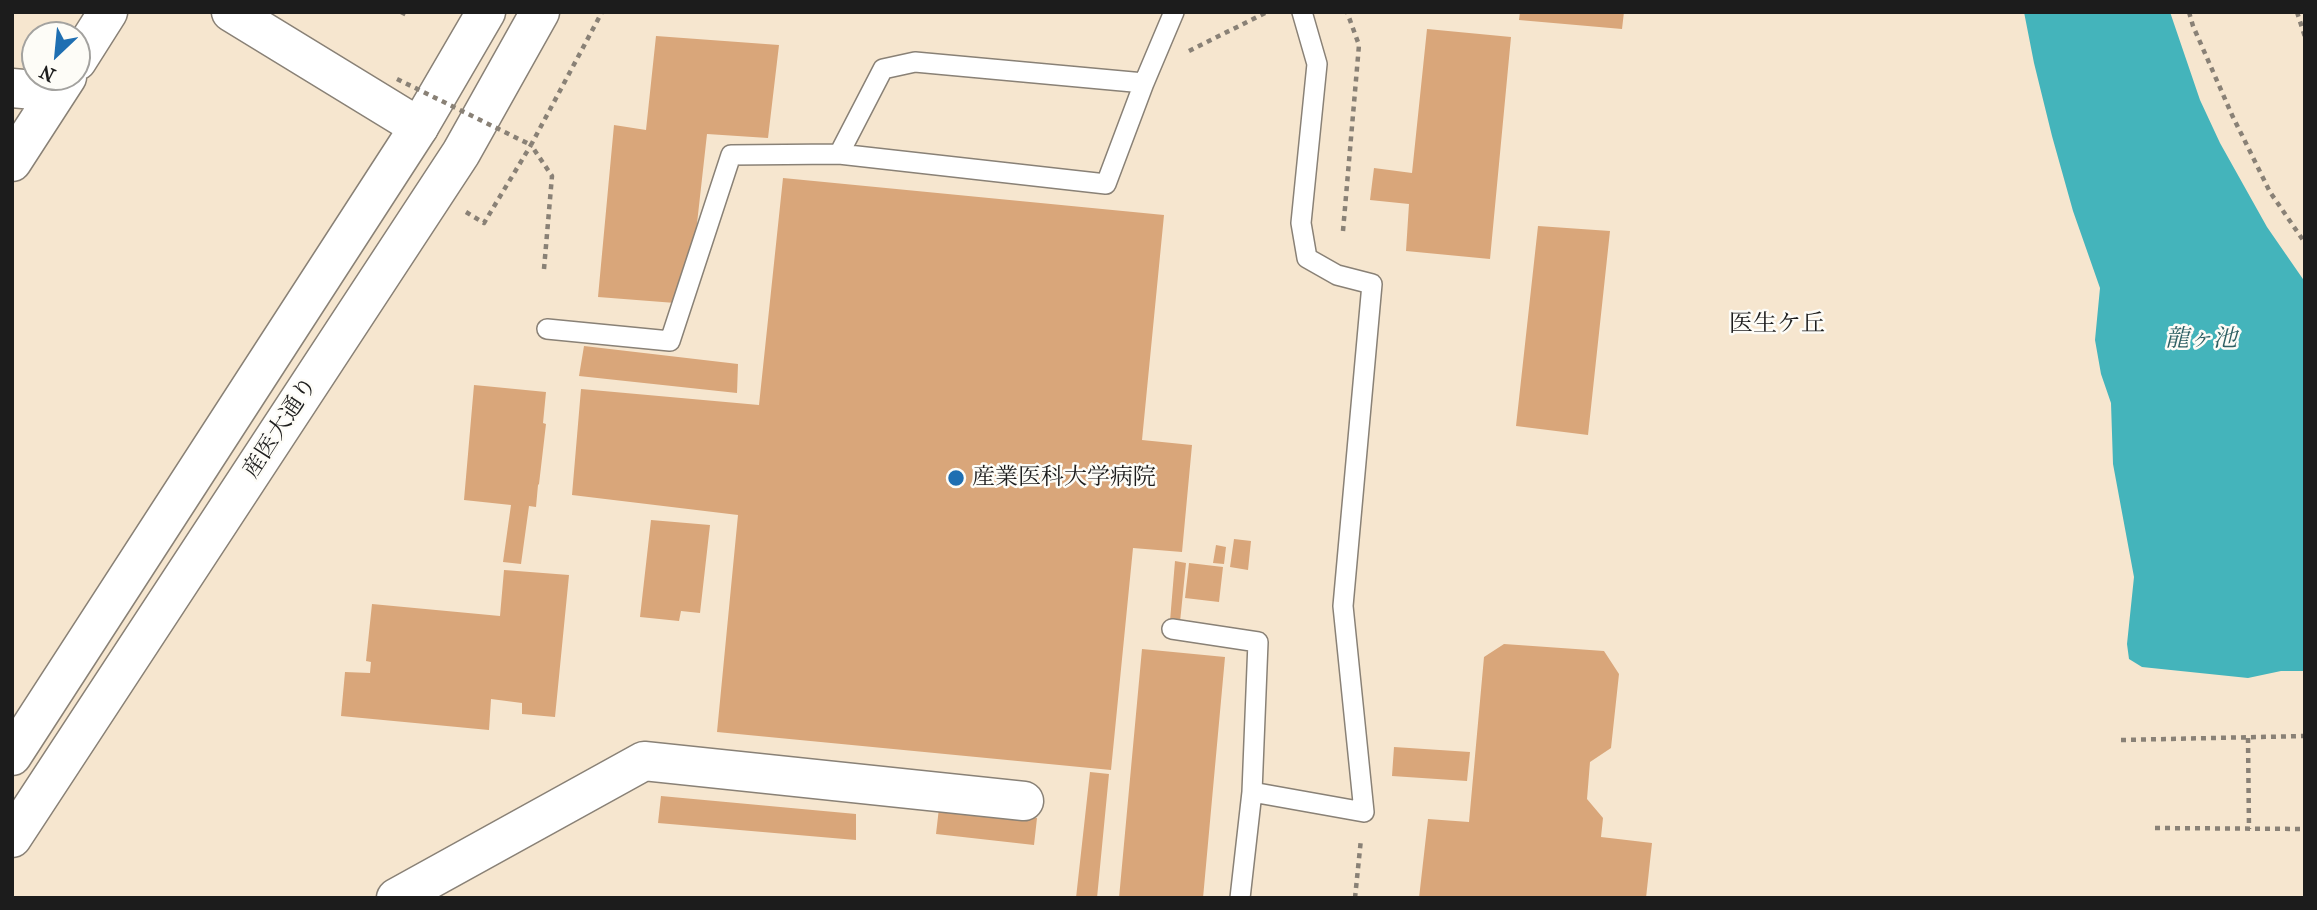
<!DOCTYPE html>
<html>
<head>
<meta charset="utf-8">
<style>
	body { margin:0 }
	#map { position:relative; width:2317px; height:910px; overflow:hidden; background:#f6e6cf; font-family:"IM FELL French Canon",serif }
	canvas { display:block }
	.frame { position:absolute; inset:0; border:14px solid #1c1c1c; pointer-events:none }
	.north { position:absolute; left:21px; top:21px; width:70px; height:70px; box-sizing:border-box; background:#fdfcf7; border:2px solid #a3a29f; border-radius:50%; rotate:206deg; font-size:19px; font-weight:700; line-height:28px; text-align:center; color:#1c1c1c }
	.north::after { content:''; display:block; margin:auto; width:24px; height:32px; background:#1f6fb2; clip-path:polygon(50% 0,100% 100%,50% 72%,0 100%) }
</style>
</head>
<body>
<div id="map">
<canvas width="2317" height="910"></canvas>
<div class="frame"></div>
<div class="north">N</div>
</div>
<script>
const context = document.querySelector('canvas').getContext('2d');
context.lineJoin = 'round';
function fillPath(path, color) {
  context.fillStyle = color;
  context.fill(path, 'evenodd');
}
function poly(rows) {
  const path = new Path2D();
  for (const r of rows) {
    path.moveTo(r[0], r[1]);
    for (let i = 2; i < r.length; i += 2) path.lineTo(r[i], r[i + 1]);
  }
  return path;
}
function stroke(path, color, width, dash) {
  context.strokeStyle = color;
  context.lineWidth = width;
  context.lineCap = dash ? 'butt' : 'round';
  context.setLineDash(dash || []);
  context.stroke(path);
}
function label(font, color, halo, rows, align = 'center') {
  context.font = font + ' "IM FELL French Canon","Noto Serif JP",serif';
  context.lineWidth = 5;
  context.setLineDash([]);
  context.textBaseline = 'middle';
  context.strokeStyle = halo;
  context.fillStyle = color;
  for (const [text, x, y, turn = 0] of rows) {
    context.save();
    context.translate(x, y);
    context.rotate((+turn || 0) * Math.PI / 180);
    context.textAlign = isNaN(turn) ? turn : align;
    if (halo) context.strokeText(text, 0, 0);
    context.fillText(text, 0, 0);
    context.restore();
  }
}
fillPath(poly([
	[2024,12,2170,12,2200,100,2220,143,2267,227,2305,282,2305,671,2281,671,2248,678,2142,667,2129,659,2127,644,2134,577,2113,464,2111,403,2101,374,2095,340,2100,288,2073,211,2052,136,2034,63]
]), '#44b4bb');
fillPath(poly([
	[1520,12,1624,12,1622,29,1519,20],
	[1427,29,1511,37,1490,259,1406,251,1409,204,1370,200,1374,168,1412,173],
	[656,36,779,45,768,138,707,134,688,304,598,297,614,125,646,130],
	[783,178,1164,215,1142,440,1192,445,1182,552,1133,548,1111,770,717,732,738,515,572,495,581,389,759,405],
	[1538,226,1610,231,1588,435,1516,426],
	[584,346,738,364,737,393,579,376],
	[474,385,546,392,543,423,546,424,539,484,538,485,536,507,529,506,521,564,503,562,511,505,464,500],
	[651,520,710,525,700,613,681,611,679,621,640,617],
	[1234,539,1251,541,1248,570,1230,567],
	[1216,545,1226,547,1224,564,1213,563],
	[1175,561,1186,563,1180,622,1170,621],
	[1189,563,1223,567,1219,602,1185,598],
	[504,570,569,575,555,717,522,714,522,703,491,699,489,730,341,716,345,672,370,673,371,662,366,661,372,604,500,616],
	[1504,644,1604,651,1619,674,1611,748,1590,762,1587,799,1603,818,1601,837,1652,843,1646,898,1419,898,1428,819,1469,822,1484,657],
	[1142,649,1225,657,1203,898,1119,898],
	[1394,747,1470,752,1467,781,1392,776],
	[1090,772,1109,774,1097,898,1076,898],
	[661,796,856,814,856,840,658,823],
	[939,808,1037,818,1034,845,936,834]
]), '#d9a67a');
const lane = poly([
	[1144,83,915,62,883,69,839,154,1106,184,1144,83,1174,12],
	[547,329,670,341,731,155,839,154],
	[1172,629,1258,642,1252,792,1240,898],
	[1252,792,1364,812,1343,606,1372,284,1337,275,1307,258,1301,223,1317,64,1302,12]
]);
const street = poly([
	[231,12,419,127],
	[77,61,108,12],
	[12,88,57,92],
	[12,162,67,77],
	[396,898,644,761,1024,801]
]);
const secondary = poly([
	[12,756,419,127,486,12],
	[12,838,461,153,540,12]
]);
stroke(lane, '#898176', 22);
stroke(street, '#898176', 41);
stroke(secondary, '#898176', 41);
stroke(poly([
	[401,12,407,15],
	[2189,12,2193,26,2232,115,2270,192,2305,243],
	[2297,12,2305,37],
	[1189,51,1267,12],
	[466,212,484,223,531,145],
	[1343,231,1359,45,1347,12],
	[544,269,552,176,531,145,602,12],
	[2248,738,2249,829],
	[2121,740,2305,736],
	[2155,828,2305,829],
	[1355,898,1361,839]
]), '#898176', 4.5, [5, 5]);
stroke(lane, '#fff', 19);
stroke(street, '#fff', 38);
stroke(secondary, '#fff', 38);
stroke(poly([
	[397,79,531,145]
]), '#898176', 4.5, [5, 5]);
for (const [x, y, r, color] of [
	[956,478,9,"#1f6fb2"]
]) {
  const dot = new Path2D();
  dot.arc(x, y, r, 0, 2 * Math.PI);
  context.fillStyle = color;
  context.fill(dot);
  stroke(dot, '#fdfcf7', 2.5);
}
label('23px', '#1c1c1c', '#fdfcf7', [
	["産医大通り",281,428,-57]
]);
label('23px', '#1c1c1c', '#fdfcf7', [
	["産業医科大学病院",972,478]
], 'left');
label('24px', '#1c1c1c', '#fdfcf7', [
	["医生ケ丘",1777,325]
]);
label('italic 24px', '#2e6064', '#fdfcf7', [
	["龍ヶ池",2201,340]
]);
</script>
</body>
</html>
